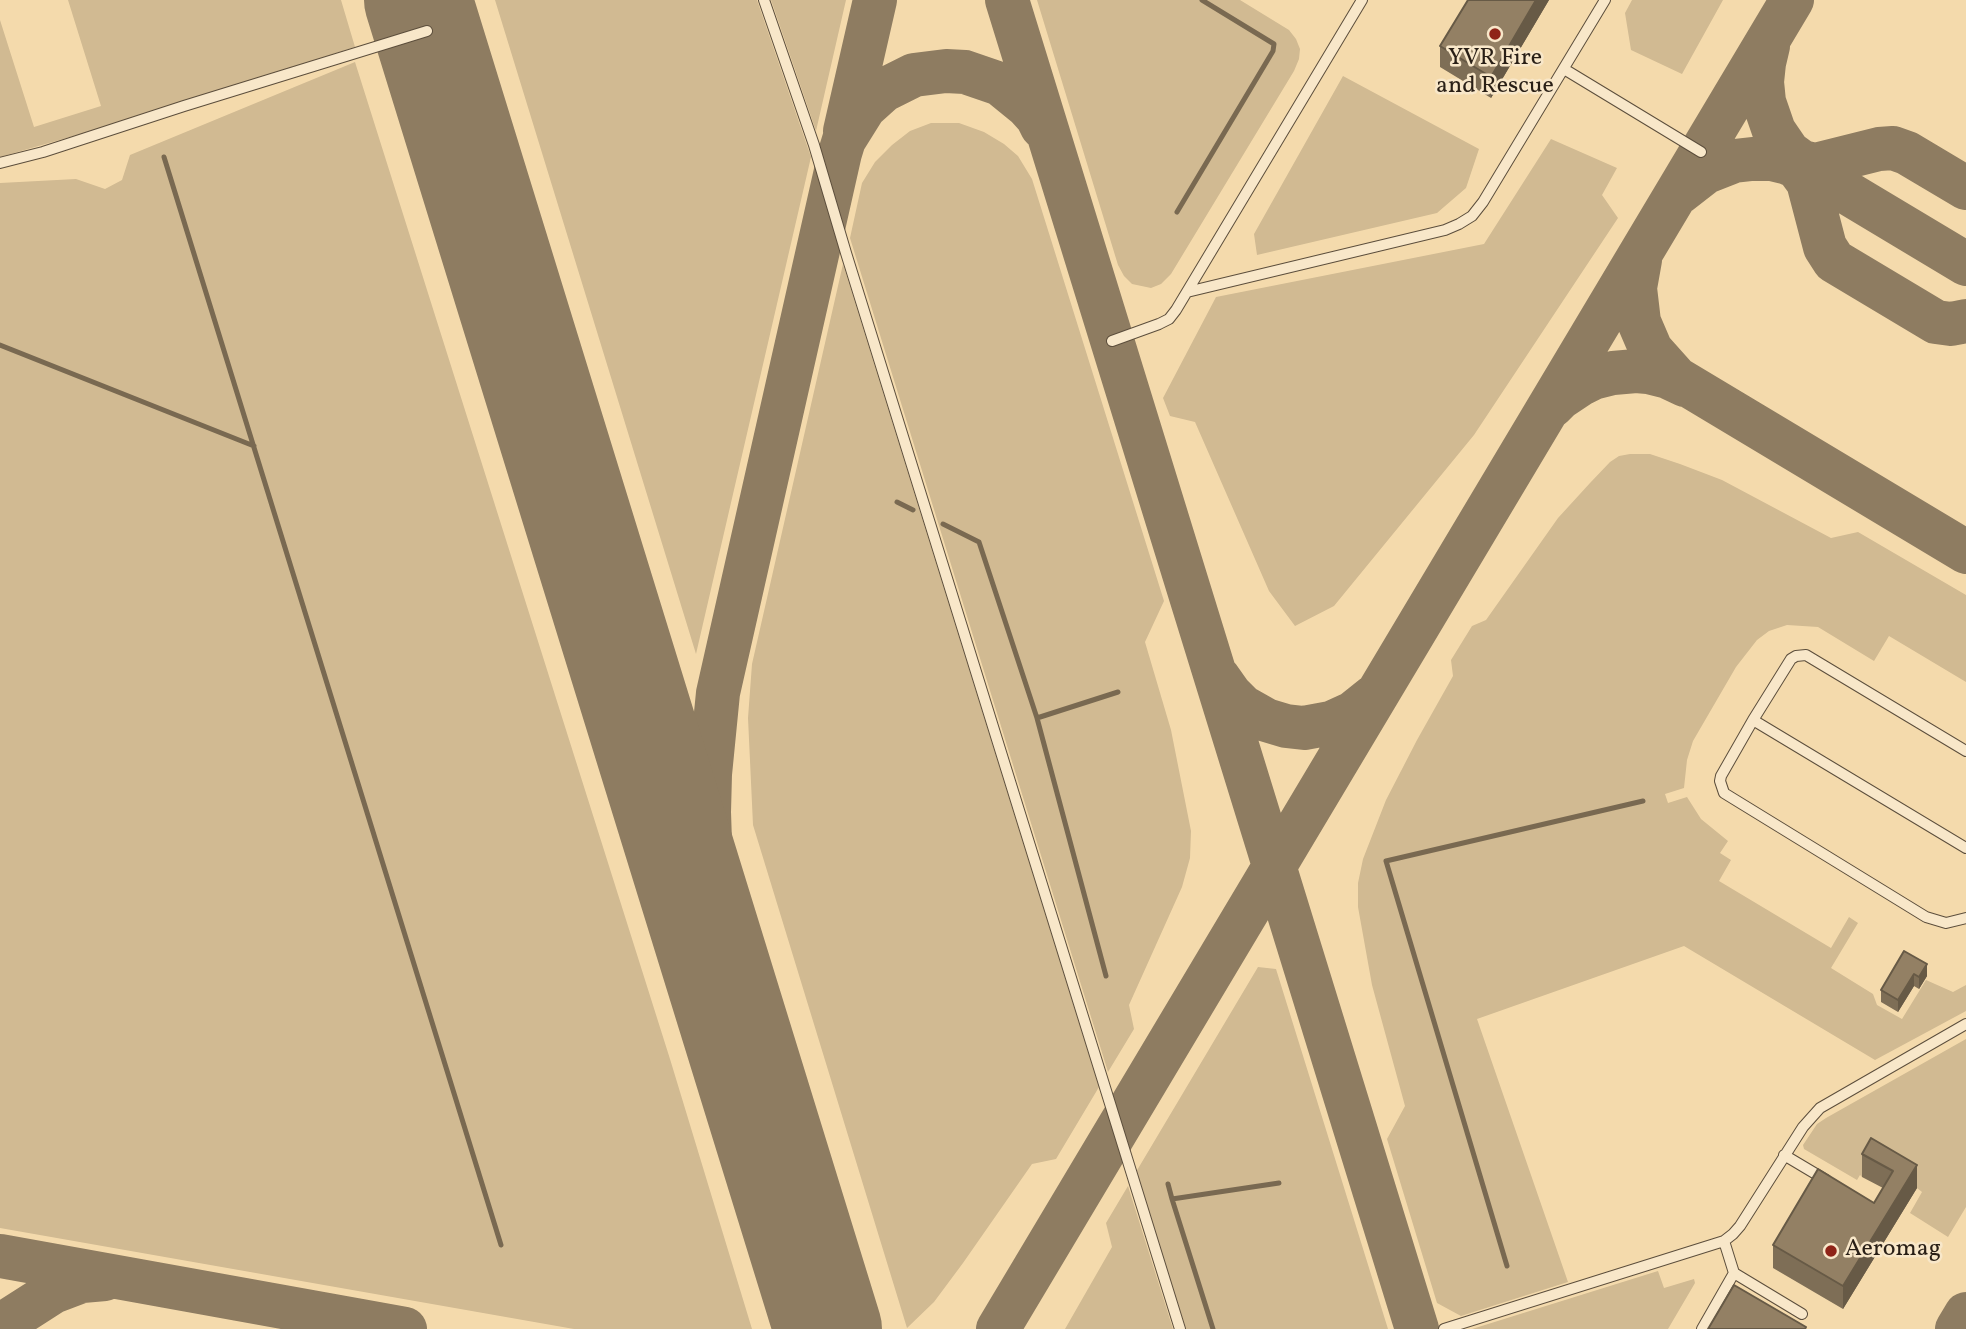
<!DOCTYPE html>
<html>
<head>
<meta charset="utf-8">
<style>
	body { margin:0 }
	canvas { display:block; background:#f4daac }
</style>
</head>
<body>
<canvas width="1966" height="1329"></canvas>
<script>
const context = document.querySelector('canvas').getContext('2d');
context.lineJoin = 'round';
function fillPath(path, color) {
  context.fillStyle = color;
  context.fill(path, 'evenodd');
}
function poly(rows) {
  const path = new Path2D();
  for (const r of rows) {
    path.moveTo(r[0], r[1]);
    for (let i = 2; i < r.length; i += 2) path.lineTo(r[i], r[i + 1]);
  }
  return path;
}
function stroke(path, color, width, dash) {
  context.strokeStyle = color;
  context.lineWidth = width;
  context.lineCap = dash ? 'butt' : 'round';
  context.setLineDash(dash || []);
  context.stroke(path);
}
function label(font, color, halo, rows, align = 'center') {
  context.font = font + ' Vollkorn,serif';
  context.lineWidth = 5;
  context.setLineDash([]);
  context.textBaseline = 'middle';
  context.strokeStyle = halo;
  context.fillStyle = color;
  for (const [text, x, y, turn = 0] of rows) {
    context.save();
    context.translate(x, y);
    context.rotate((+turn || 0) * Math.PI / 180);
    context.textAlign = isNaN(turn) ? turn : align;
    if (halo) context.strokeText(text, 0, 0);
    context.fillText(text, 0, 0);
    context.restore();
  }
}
fillPath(poly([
	[68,0,341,0,355,47,119,123,0,157,0,20,34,127,101,106],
	[495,0,757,0,811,157,696,654],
	[771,0,846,0,816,131],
	[1037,0,1240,0,1289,30,1296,39,1300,49,1299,59,1294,71,1171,274,1161,284,1151,288,1132,284,1124,276,1118,265],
	[1632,0,1723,0,1682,74,1631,50,1625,13],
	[355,62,670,1059,752,1329,574,1329,0,1228,0,183,76,179,105,189,122,180,130,155],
	[1343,76,1479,149,1466,188,1437,213,1257,255,1254,234],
	[931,123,959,123,984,132,1004,144,1018,156,1032,179,1164,601,1145,642,1171,730,1191,831,1190,858,1182,887,1129,1005,1134,1029,1108,1072,850,238,862,183,875,162,892,145,910,131],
	[1551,139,1617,168,1602,195,1618,218,1474,435,1334,606,1295,626,1269,591,1195,422,1170,416,1163,398,1216,297,1484,244],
	[843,264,1099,1087,1056,1159,1032,1164,963,1263,934,1302,907,1328,753,825,748,718,752,664],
	[1630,454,1650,454,1680,464,1722,480,1831,538,1858,532,1966,595,1966,682,1889,636,1874,661,1818,627,1787,625,1769,631,1757,640,1736,667,1693,741,1687,760,1684,788,1665,794,1668,803,1687,797,1701,819,1728,841,1720,853,1731,860,1719,881,1831,948,1849,917,1858,923,1831,968,1873,994,1877,1005,1902,1019,1926,980,1953,992,1966,985,1966,1011,1875,1060,1684,946,1477,1019,1568,1282,1461,1316,1437,1303,1387,1139,1405,1106,1372,985,1358,907,1358,883,1363,859,1386,800,1417,740,1453,676,1451,660,1472,626,1486,620,1558,518,1590,483,1610,462,1619,456],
	[1258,967,1276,969,1388,1329,1186,1329,1136,1172],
	[1966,1039,1966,1207,1948,1237,1910,1213,1922,1192,1917,1188,1872,1161,1862,1177,1860,1175,1857,1180,1804,1149,1803,1145,1817,1124,1826,1118],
	[1128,1186,1173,1329,1065,1329,1112,1247,1106,1223],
	[1658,1271,1664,1288,1694,1279,1695,1283,1668,1329,1472,1329]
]), '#d1ba92');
stroke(poly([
	[164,157,501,1245],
	[1177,212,1273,51,1274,44,1202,0],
	[0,345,254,446],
	[897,502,913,510],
	[943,524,979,542,1037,718,1106,976],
	[1037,718,1118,692],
	[1168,1184,1172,1199],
	[1507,1266,1386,861,1643,801],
	[1213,1329,1172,1199,1279,1183]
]), '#796951', 5);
stroke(poly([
	[1007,0,1417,1329],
	[1768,46,1764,63,1762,82,1764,102,1774,131,1789,153,1806,168,1966,264],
	[845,131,875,0],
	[1791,154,1802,162,1815,165,1879,149,1893,148,1907,153,1966,188],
	[1785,162,1797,167,1808,182,1825,247,1834,261,1936,322,1951,324,1966,321],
	[1679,193,1706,172,1734,161,1752,159,1772,159,1793,164,1811,172],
	[1640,260,1635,288,1639,322,1651,350,1676,378,1966,552],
	[1552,406,1560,398,1581,384,1593,378,1613,373,1636,371,1648,372,1668,377,1685,385],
	[1218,677,1230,694,1243,707,1266,720,1286,726,1304,728,1331,723,1353,713,1373,697],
	[714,961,709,812,710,774,718,693,840,153,844,140,864,108,884,90,914,75,946,71,965,72,1000,84,1027,106,1037,117,1042,127],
	[0,1256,405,1329],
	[0,1326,53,1292,82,1281,105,1279],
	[795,1329,801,1315,806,1293,806,1278,801,1241],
	[998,1329,1792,0],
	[1957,1329,1966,1314]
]), '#8e7c61', 44);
stroke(poly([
	[418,0,828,1329]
]), '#8e7c61', 108);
const service = poly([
	[764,0,814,145,846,253,1180,1329],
	[1564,69,1701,152],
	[0,163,43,152,184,106,427,31],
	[1187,292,1445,230,1459,224,1472,216,1483,202,1605,0],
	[1112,341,1159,324,1169,319,1176,310,1362,0],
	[1753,720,1721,776,1720,781,1724,793,1926,917,1946,923,1966,918],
	[1966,751,1806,655,1796,656,1791,659,1753,720,1966,848],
	[1784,1155,1826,1180],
	[1734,1273,1802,1314],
	[1444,1329,1724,1241,1733,1234,1740,1226,1803,1127,1820,1108,1966,1024],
	[1702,1329,1734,1273,1724,1241]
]);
stroke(service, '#5c4e3c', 12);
stroke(service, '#f8e7c9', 10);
fillPath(poly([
	[1468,0,1549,0,1491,98,1440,67,1440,46],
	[1904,951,1927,976,1919,989,1914,986,1898,1012,1881,1002,1881,990],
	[1871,1138,1917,1188,1843,1309,1773,1268,1773,1245,1874,1203,1883,1188,1862,1177,1862,1154]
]), '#7e6e56');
fillPath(poly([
	[1536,0,1549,0,1491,98,1491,77],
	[1927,964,1927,976,1919,989,1919,977],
	[1914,974,1914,986,1898,1012,1898,1000],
	[1917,1165,1917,1188,1843,1309,1843,1286]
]), '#675a46');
const building = poly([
	[1468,0,1536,0,1491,77,1440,46,1468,0],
	[1904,951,1927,964,1919,977,1914,974,1898,1000,1881,990,1904,951],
	[1871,1138,1917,1165,1843,1286,1773,1245,1818,1169,1874,1203,1893,1171,1862,1154,1871,1138],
	[1734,1285,1806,1327,1805,1329,1708,1329,1734,1285]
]);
fillPath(building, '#938064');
stroke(building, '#675a46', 2);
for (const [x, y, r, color] of [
	[1495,34,7,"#8f2418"],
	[1831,1251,7,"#8f2418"]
]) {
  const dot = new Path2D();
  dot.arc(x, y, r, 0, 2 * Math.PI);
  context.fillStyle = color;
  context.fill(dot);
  stroke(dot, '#f8e7c9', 2.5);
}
label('24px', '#291f16', '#f8e7c9', [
	["YVR Fire",1495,60],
	["and Rescue",1495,88],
	["Aeromag",1845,1251,"left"]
]);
</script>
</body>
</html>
